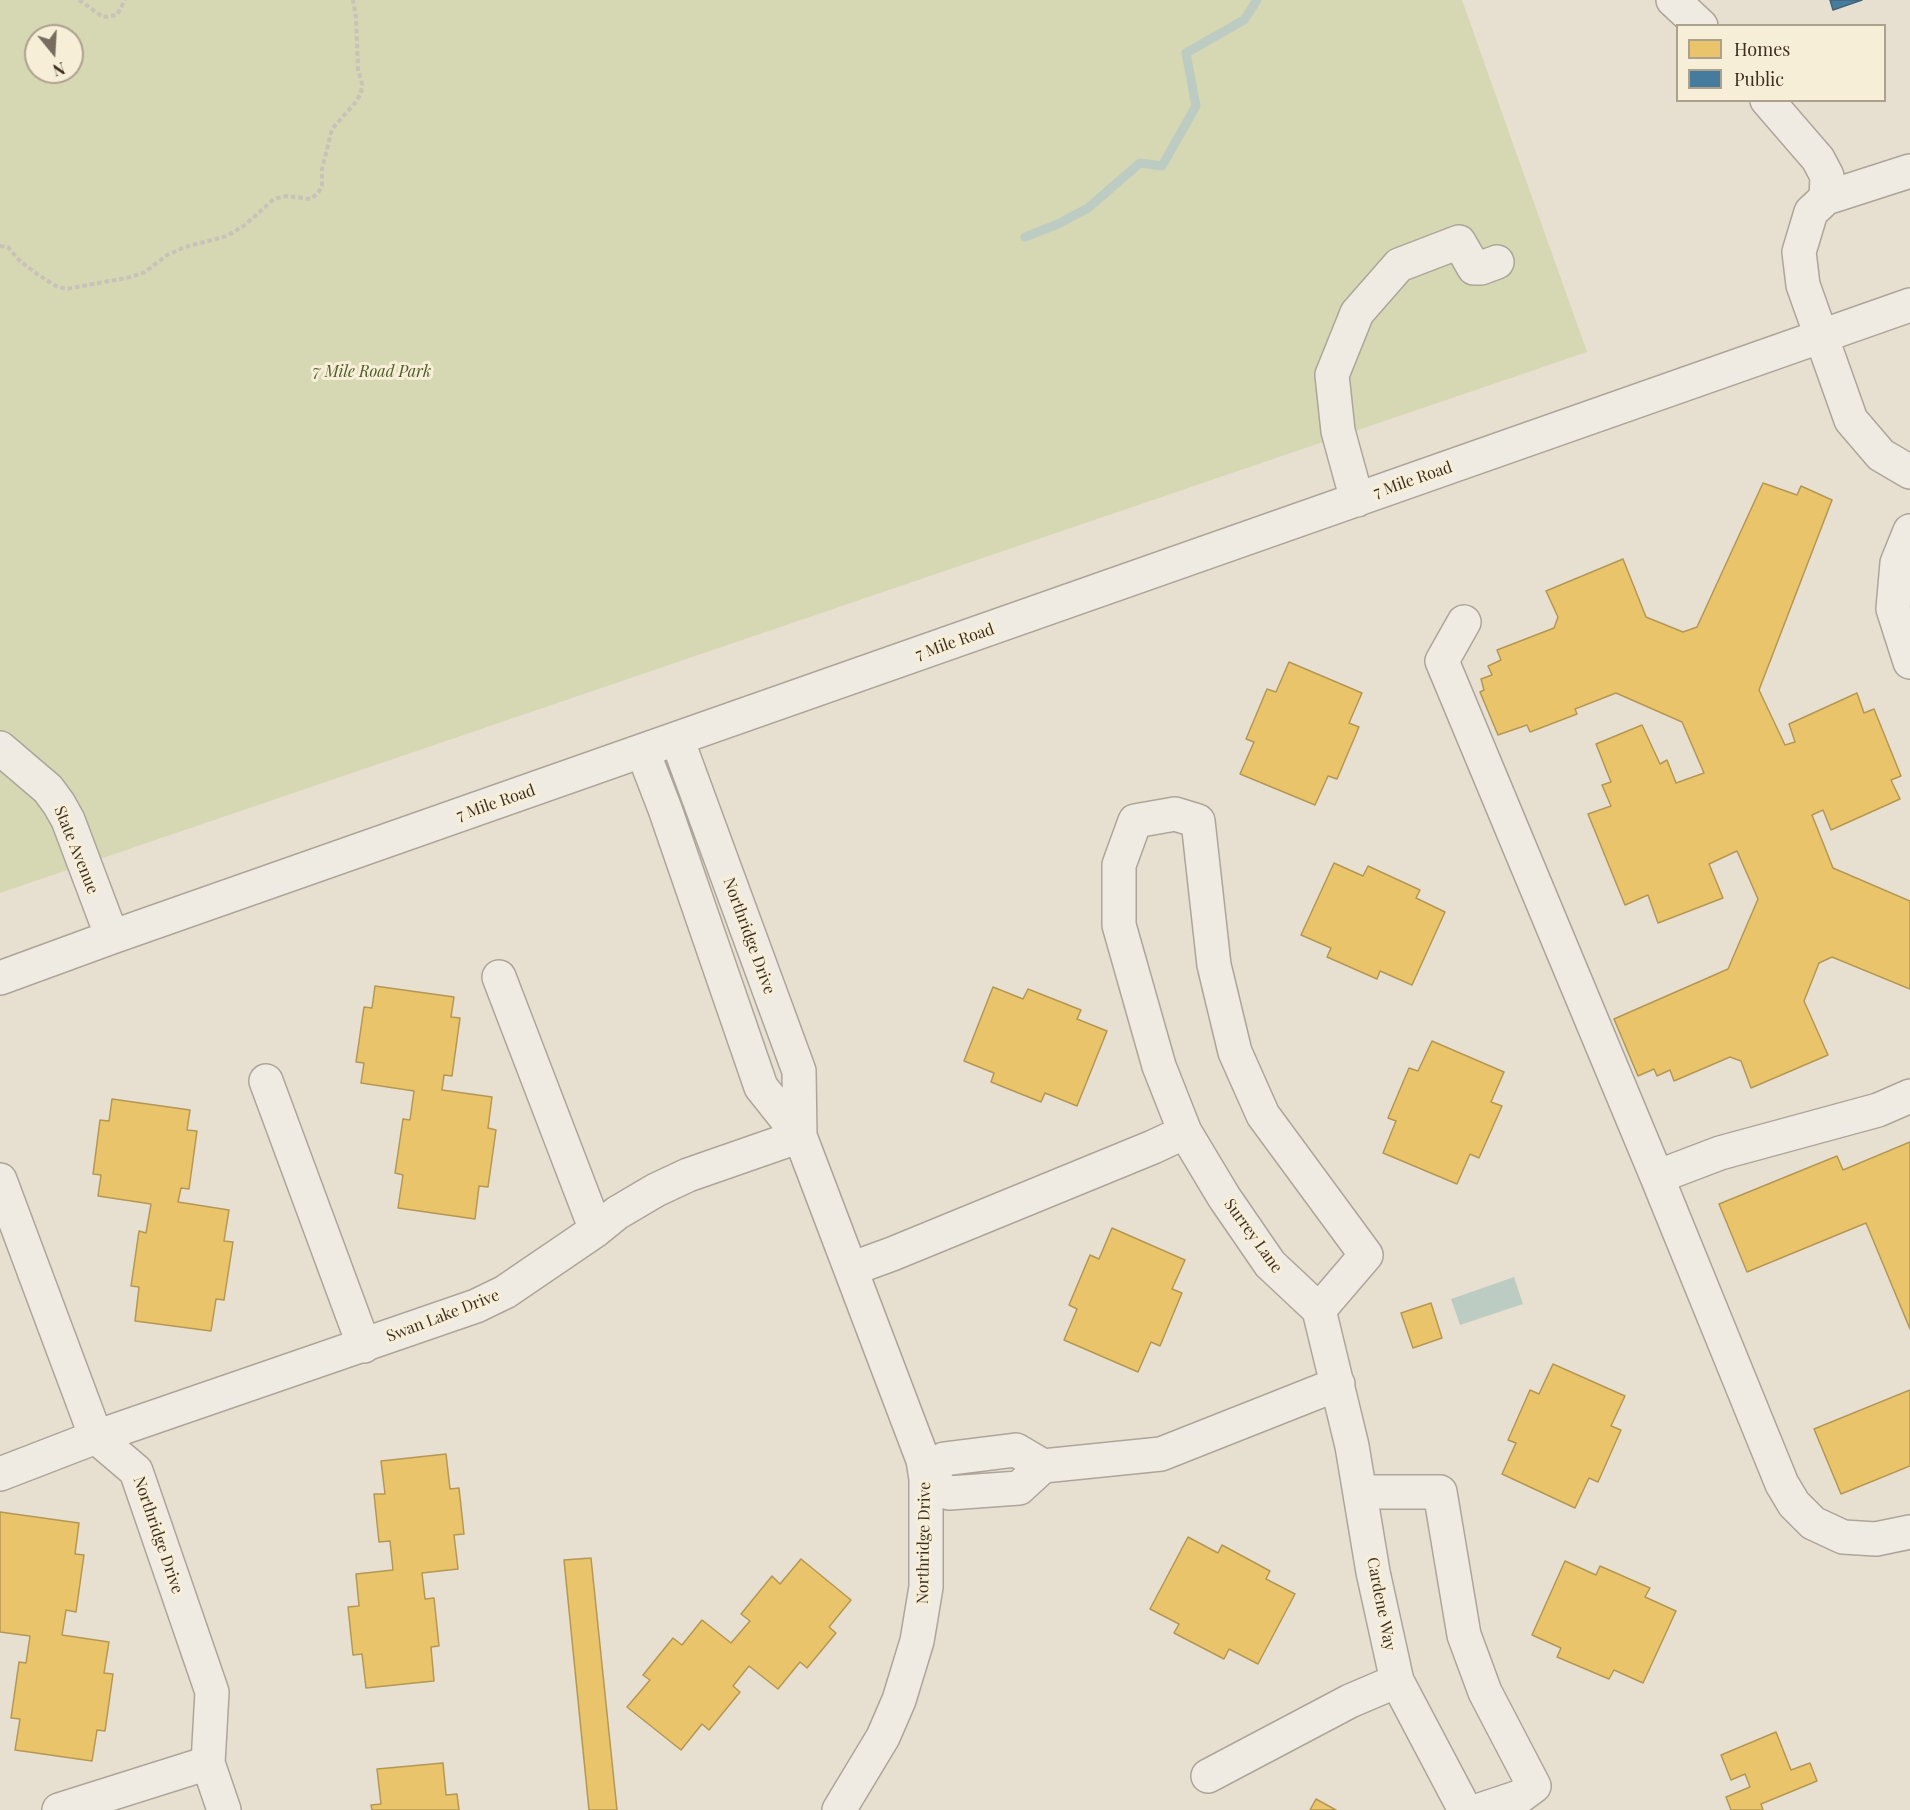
<!DOCTYPE html>
<html>
<head>
<meta charset="utf-8">
<style>
	body { margin:0 }
	#map { position:relative; width:1910px; height:1810px; overflow:hidden; background:#e7e0d1; font-family:"Playfair Display",serif }
	canvas { display:block }
	.legend { position:absolute; left:1676px; top:24px; width:210px; height:78px; box-sizing:border-box; background:#f7eed8; border:2px solid #ada18e; margin:0; padding:8px 10px; list-style:none; font-size:18px; color:#3d2e20 }
	.legend li { display:flex; align-items:center; gap:12px; height:30px }
	.legend b { width:30px; border:2px solid #ada18e }
	.north { position:absolute; left:24px; top:24px; width:60px; height:60px; box-sizing:border-box; background:#f7eed8; border:2px solid #ada18e; border-radius:50%; rotate:162deg; font-size:16px; font-weight:700; line-height:24px; text-align:center; color:#3d2e20 }
	.north::after { content:''; display:block; margin:auto; width:21px; height:27px; background:#786c5e; clip-path:polygon(50% 0,100% 100%,50% 72%,0 100%) }
</style>
</head>
<body>
<div id="map">
<canvas width="1910" height="1810"></canvas>
<ul class="legend">
<li><b style="height:16px;background:#e9c46a"></b>Homes</li>
<li><b style="height:16px;background:#457b9d"></b>Public</li>
</ul>
<div class="north">N</div>
</div>
<script>
const context = document.querySelector('canvas').getContext('2d');
context.lineJoin = 'round';
function fillPath(path, color) {
  context.fillStyle = color;
  context.fill(path, 'evenodd');
}
function poly(rows) {
  const path = new Path2D();
  for (const r of rows) {
    path.moveTo(r[0], r[1]);
    for (let i = 2; i < r.length; i += 2) path.lineTo(r[i], r[i + 1]);
  }
  return path;
}
function stroke(path, color, width, dash) {
  context.strokeStyle = color;
  context.lineWidth = width;
  context.lineCap = dash ? 'butt' : 'round';
  context.setLineDash(dash || []);
  context.stroke(path);
}
function label(font, color, halo, rows, align = 'center') {
  context.font = font + ' "Playfair Display",serif';
  context.lineWidth = 6;
  context.setLineDash([]);
  context.textBaseline = 'middle';
  context.strokeStyle = halo;
  context.fillStyle = color;
  for (const [text, x, y, turn = 0] of rows) {
    context.save();
    context.translate(x, y);
    context.rotate((+turn || 0) * Math.PI / 180);
    context.textAlign = isNaN(turn) ? turn : align;
    if (halo) context.strokeText(text, 0, 0);
    context.fillText(text, 0, 0);
    context.restore();
  }
}
fillPath(poly([
	[0,0,1462,0,1587,352,0,893],
	[36,36,72,36,72,72,36,72]
]), '#d6d7b3');
fillPath(poly([
	[1514,1277,1523,1304,1460,1325,1451,1299]
]), '#bcccc2');
const homes = poly([
	[1763,483,1797,495,1801,486,1832,500,1759,690,1785,745,1795,742,1789,724,1857,693,1864,713,1874,709,1901,776,1891,780,1900,799,1831,830,1823,810,1812,815,1833,868,1910,901,1910,989,1832,957,1819,963,1804,1001,1828,1055,1751,1088,1741,1061,1730,1057,1674,1081,1670,1070,1657,1076,1654,1069,1638,1076,1614,1019,1728,969,1758,899,1737,851,1709,864,1723,898,1658,923,1648,895,1625,905,1588,814,1611,806,1602,785,1611,782,1596,744,1642,725,1660,764,1667,760,1676,783,1704,773,1682,722,1616,693,1575,709,1577,714,1530,732,1527,725,1498,735,1480,692,1484,690,1481,679,1492,675,1488,666,1501,660,1497,650,1554,628,1558,617,1546,591,1623,559,1646,617,1683,632,1697,627,1763,483],
	[1289,662,1362,693,1349,723,1359,727,1337,779,1328,776,1315,805,1240,774,1254,742,1246,739,1267,689,1276,692,1289,662],
	[1334,863,1363,876,1368,866,1420,890,1416,898,1445,912,1412,985,1380,971,1377,979,1327,957,1331,948,1301,935,1334,863],
	[375,986,454,997,451,1017,460,1018,452,1076,444,1075,442,1090,492,1097,488,1128,496,1130,488,1187,479,1186,475,1219,398,1208,403,1175,395,1173,403,1119,410,1120,414,1091,361,1083,364,1063,356,1062,364,1007,372,1008,375,986],
	[993,987,1023,999,1028,989,1081,1010,1077,1019,1107,1031,1077,1106,1045,1093,1041,1102,991,1082,994,1073,964,1061,993,987],
	[1432,1041,1504,1072,1491,1102,1502,1106,1479,1158,1470,1154,1457,1184,1383,1153,1396,1121,1388,1118,1409,1068,1418,1071,1432,1041],
	[112,1099,190,1110,187,1130,197,1131,189,1189,181,1188,178,1202,229,1210,224,1241,233,1242,224,1300,216,1299,211,1331,135,1321,139,1287,131,1286,139,1231,146,1233,151,1204,98,1196,101,1175,93,1174,100,1120,109,1121,112,1099],
	[1910,1142,1910,1329,1866,1223,1747,1272,1719,1204,1837,1156,1843,1170,1910,1142],
	[1112,1228,1185,1260,1172,1289,1182,1293,1160,1346,1151,1342,1138,1372,1064,1340,1077,1309,1069,1305,1090,1255,1099,1259,1112,1228],
	[1431,1303,1442,1338,1413,1348,1401,1313,1431,1303],
	[1553,1364,1625,1396,1611,1426,1621,1430,1598,1482,1589,1478,1575,1508,1502,1474,1516,1443,1508,1440,1530,1390,1539,1394,1553,1364],
	[1910,1390,1910,1466,1841,1494,1814,1429,1910,1390],
	[446,1454,450,1489,459,1488,464,1534,454,1535,458,1569,422,1573,425,1599,434,1598,439,1646,431,1647,434,1681,366,1688,362,1654,353,1655,348,1607,359,1606,356,1574,393,1570,390,1541,379,1542,374,1494,385,1494,381,1461,446,1454],
	[0,1512,79,1523,75,1554,84,1555,76,1612,66,1610,62,1635,109,1642,104,1673,113,1674,105,1731,97,1730,92,1761,15,1750,20,1719,11,1718,19,1662,26,1663,30,1636,0,1632,0,1512],
	[1188,1537,1218,1553,1222,1545,1270,1571,1266,1579,1295,1594,1258,1664,1229,1649,1224,1659,1174,1633,1179,1624,1150,1609,1188,1537],
	[591,1558,617,1810,589,1810,564,1560,591,1558],
	[801,1559,851,1600,829,1627,836,1633,807,1668,800,1662,778,1689,749,1666,733,1686,740,1692,709,1730,702,1724,681,1750,627,1707,650,1680,643,1675,673,1638,682,1645,702,1620,731,1643,750,1621,741,1614,772,1576,780,1584,801,1559],
	[1565,1561,1596,1575,1600,1566,1650,1588,1645,1597,1676,1611,1643,1683,1614,1670,1609,1679,1557,1657,1561,1648,1532,1635,1565,1561],
	[1776,1732,1791,1770,1810,1763,1817,1781,1761,1804,1763,1810,1731,1810,1726,1797,1750,1787,1745,1774,1731,1780,1721,1755,1776,1732],
	[443,1763,446,1795,457,1794,459,1810,372,1810,371,1805,381,1804,377,1769,443,1763],
	[1316,1799,1336,1810,1310,1810,1316,1799]
]);
fillPath(homes, '#e9c46a');
stroke(homes, '#b59754', 1.5);
const public = poly([
	[1830,0,1862,0,1833,10,1830,0]
]);
fillPath(public, '#457b9d');
stroke(public, '#436478', 1.5);
stroke(poly([
	[1025,237,1058,224,1088,208,1140,163,1162,166,1196,106,1186,53,1244,20,1257,0]
]), '#bcccc2', 9);
const minor = poly([
	[1673,0,1701,26],
	[1767,100,1818,159,1827,176,1826,198,1811,212,1799,252,1803,285,1851,420,1881,455,1910,472],
	[1826,198,1910,171],
	[1357,500,1338,431,1332,375,1357,313,1399,265,1459,242,1474,268,1481,268,1497,262],
	[1910,531,1897,563,1893,609,1910,662],
	[1464,622,1442,661,1657,1177,1782,1484,1794,1504,1813,1523,1843,1537,1876,1539,1910,1532],
	[677,739,799,1071,800,1136],
	[0,748,48,789,59,804,68,820,112,937],
	[643,752,665,809,761,1087,800,1136,923,1460,926,1479,926,1587,917,1641,899,1700,883,1737,839,1810],
	[499,977,596,1230],
	[0,978,112,937,1910,305],
	[266,1081,364,1346],
	[1657,1177,1720,1153,1878,1110,1910,1096],
	[0,1180,96,1437,136,1471,212,1692,208,1763,224,1810],
	[851,1269,892,1254,1153,1147,1185,1132],
	[1319,1310,1366,1255,1263,1115,1235,1052,1214,965,1198,821,1175,814,1135,821,1119,865,1119,925,1159,1066,1185,1132,1224,1197,1270,1264,1319,1310,1352,1446,1373,1572,1397,1681,1465,1810],
	[1043,1466,1019,1488,949,1493,926,1479,944,1459,1016,1450,1043,1466,1161,1454,1338,1384],
	[0,1474,96,1437,476,1306,505,1292,596,1230,617,1213,656,1190,688,1175,800,1136],
	[1361,1492,1440,1492,1464,1635,1485,1692,1534,1786,1519,1797,1480,1810],
	[1208,1776,1350,1701,1397,1681],
	[59,1810,208,1763]
]);
stroke(minor, '#ada599', 36);
stroke(poly([
	[79,0,103,17,117,15,125,0],
	[0,246,8,247,20,261,40,276,56,286,66,289,131,277,145,272,167,255,185,247,227,236,245,225,274,199,286,196,311,199,318,193,322,186,322,169,332,129,355,103,361,93,362,84,358,69,356,17,353,0]
]), '#c8c2b9', 4, [4.5, 3]);
stroke(minor, '#efebe3', 33);
label('italic 16px', '#4d5a26', '#f7eed8', [
	["7 Mile Road Park",372,372]
]);
label('16px', '#3d2e20', '#f7eed8', [
	["7 Mile Road",1413,480,-19],
	["7 Mile Road",955,642,-19],
	["7 Mile Road",496,803,-19],
	["State Avenue",76,850,68],
	["Northridge Drive",749,936,70],
	["Surrey Lane",1253,1236,54],
	["Swan Lake Drive",443,1316,-21],
	["Northridge Drive",158,1535,71],
	["Northridge Drive",924,1543,-89],
	["Cardene Way",1381,1604,79]
]);
</script>
</body>
</html>
